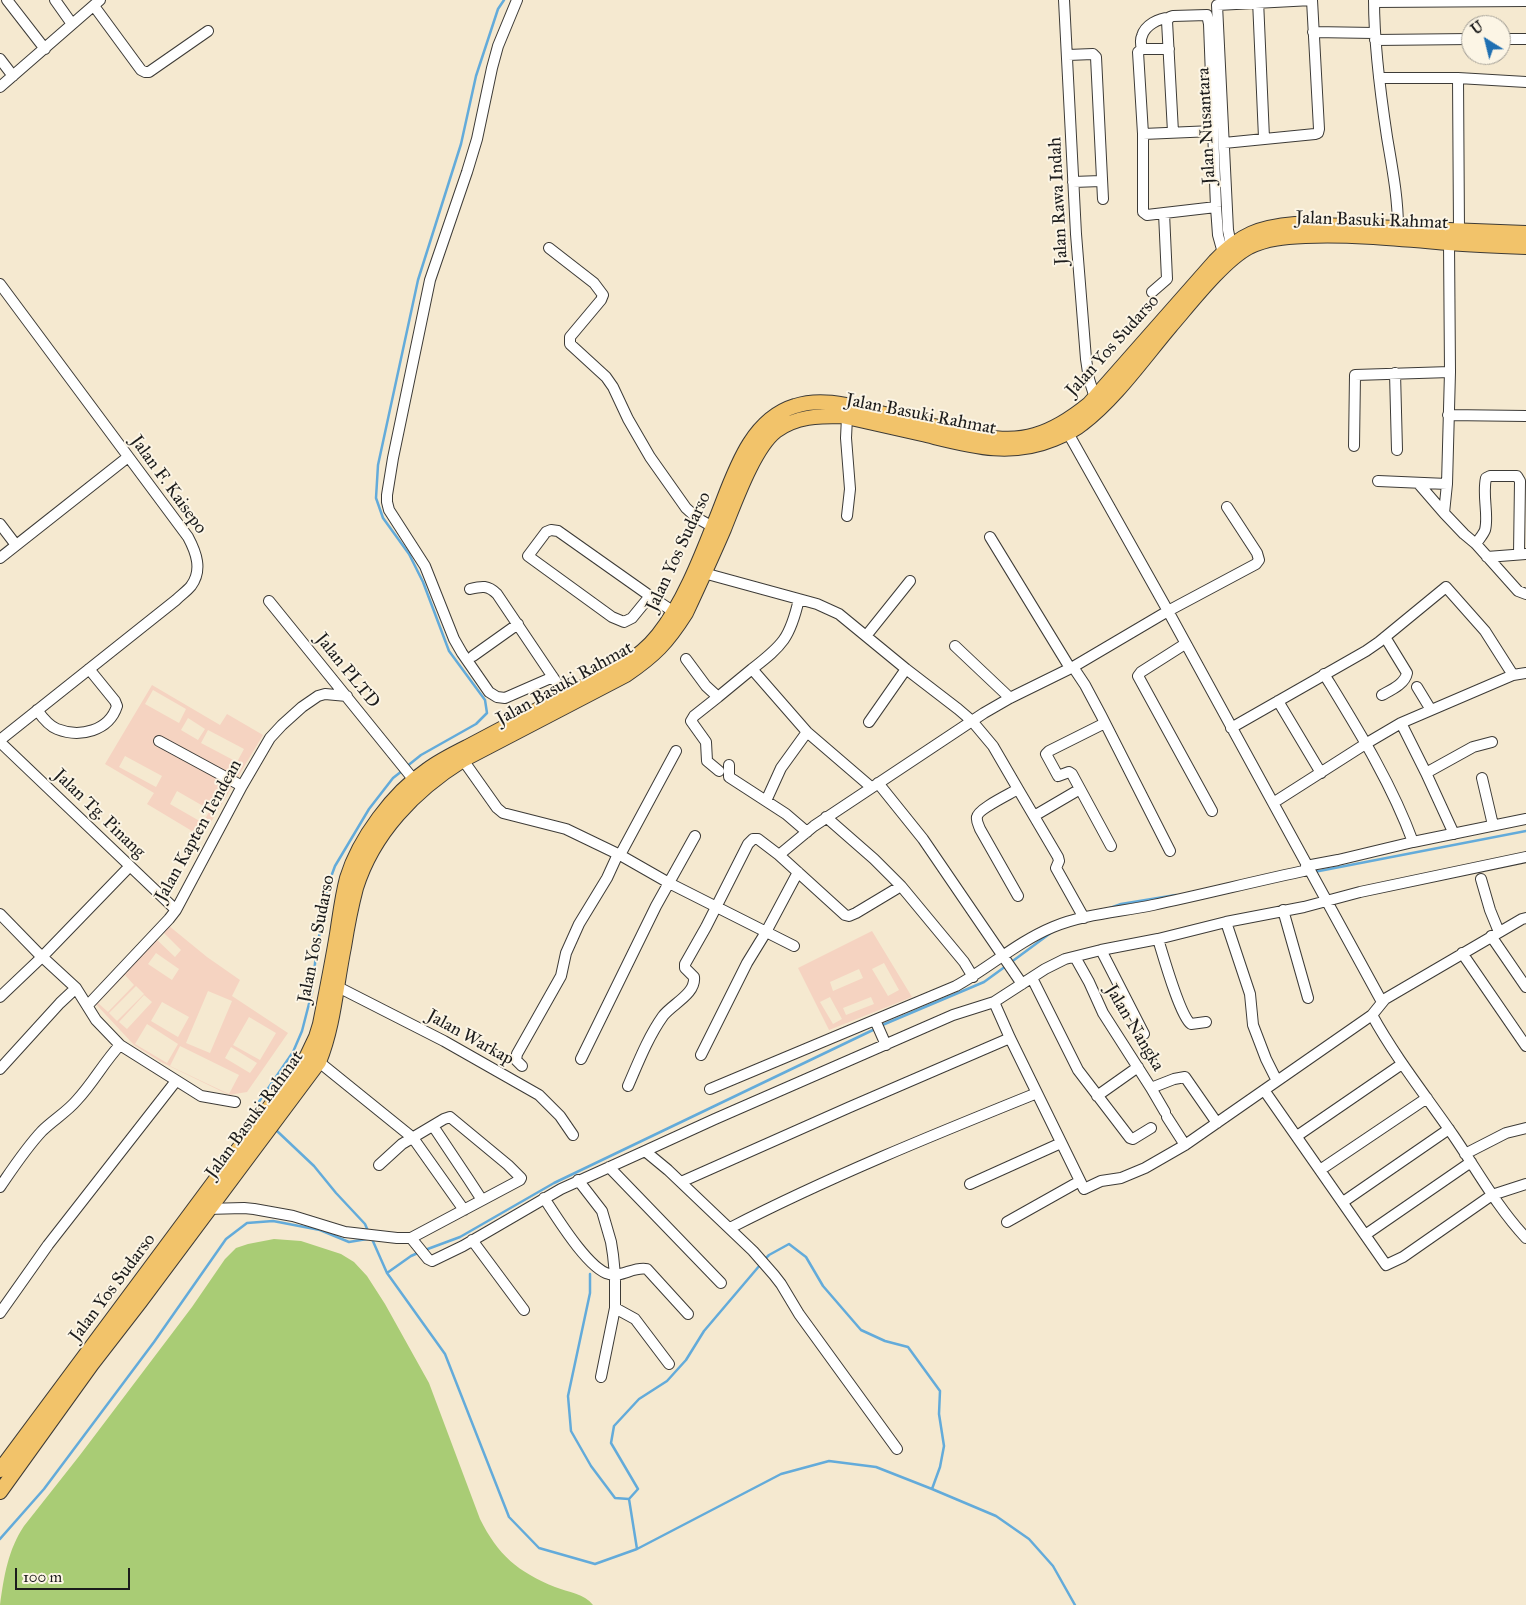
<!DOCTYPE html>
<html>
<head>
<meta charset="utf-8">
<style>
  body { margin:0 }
  #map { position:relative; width:1526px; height:1605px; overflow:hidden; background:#f5e9d0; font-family:"IM FELL Great Primer",serif }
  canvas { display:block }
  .north { position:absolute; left:1461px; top:15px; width:50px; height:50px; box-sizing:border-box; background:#fcf5e5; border:1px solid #a29e95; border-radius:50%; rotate:324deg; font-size:14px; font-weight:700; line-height:20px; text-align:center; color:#1c1c1c }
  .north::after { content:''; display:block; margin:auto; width:18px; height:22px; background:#1f6fb2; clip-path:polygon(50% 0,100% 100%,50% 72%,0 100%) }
  .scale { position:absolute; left:15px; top:1568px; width:115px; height:22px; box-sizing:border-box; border:2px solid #1c1c1c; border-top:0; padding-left:6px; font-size:15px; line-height:18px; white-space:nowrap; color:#1c1c1c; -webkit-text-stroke:4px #fcf5e5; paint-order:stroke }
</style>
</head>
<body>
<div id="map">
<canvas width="1526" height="1605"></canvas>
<div class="north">U</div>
<div class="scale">100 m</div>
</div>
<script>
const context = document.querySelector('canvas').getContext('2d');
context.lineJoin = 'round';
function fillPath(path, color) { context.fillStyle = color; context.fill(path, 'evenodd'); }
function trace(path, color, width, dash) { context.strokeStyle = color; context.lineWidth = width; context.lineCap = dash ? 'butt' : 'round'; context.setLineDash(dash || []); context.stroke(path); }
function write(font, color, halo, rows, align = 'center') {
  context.font = font + ' "IM FELL Great Primer",serif'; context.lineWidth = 4; context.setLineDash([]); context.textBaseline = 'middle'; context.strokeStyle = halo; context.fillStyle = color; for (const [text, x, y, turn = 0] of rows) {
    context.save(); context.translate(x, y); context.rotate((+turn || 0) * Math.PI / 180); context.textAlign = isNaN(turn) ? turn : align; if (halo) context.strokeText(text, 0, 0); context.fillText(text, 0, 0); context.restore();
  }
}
fillPath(new Path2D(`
  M152,685L220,725L227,714L263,735L202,837L147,804L154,793L105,764ZM153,690L186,709L179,723L145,704ZM188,718L205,729L198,740L181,730ZM208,730L244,749L237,762L201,743ZM125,756L162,776L156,787L119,767ZM177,791L210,810L203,823L170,804Z
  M163,921L207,957L240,980L232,996L288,1033L247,1092L229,1095L161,1062L134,1045L92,1000ZM162,931L181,950L175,957L155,938ZM156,953L179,969L172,980L148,964ZM125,975L134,985L108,1012L98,1003ZM136,986L144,994L117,1021L109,1013ZM208,991L232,1001L210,1053L186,1043ZM144,995L152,1002L127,1029L119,1022ZM162,1002L189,1017L178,1037L151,1021ZM249,1017L276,1033L260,1060L233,1045ZM147,1024L178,1044L167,1063L135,1044ZM180,1046L239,1075L229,1094L170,1066ZM231,1047L257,1063L250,1073L225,1058Z
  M872,931L912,997L829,1030L798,968ZM884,963L899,990L888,996L872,969ZM859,969L863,978L833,991L830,982ZM830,997L842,1019L833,1024L820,1002ZM871,997L874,1004L846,1015L843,1008Z`), '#f5d3c1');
fillPath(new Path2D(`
  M274,1239L301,1241L341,1254L354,1262L367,1276L385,1304L429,1383L480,1519C498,1555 518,1572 555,1587C568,1592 585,1594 593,1605H0C4,1576 8,1550 24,1526L80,1455L192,1307L225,1259L236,1248L248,1244Z`), '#a9cc75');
trace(new Path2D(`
  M406,767L421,755L476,724L487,713L485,700L449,651L423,582L409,554L383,518L376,498L378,465L418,280L461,144L476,76L498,9L504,0
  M1314,872L1526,831
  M1110,908L1121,904L1176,895
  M1010,963L1052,932
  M880,1026L984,982L1006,966
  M256,1112V1106L293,1052L302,1031L312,992L316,954L328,885L335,866L369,809L393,778L402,771
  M277,1131L314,1166L336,1193L365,1224L368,1231
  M372,1239L387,1273L411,1256L420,1252
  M425,1250L460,1237L554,1183L875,1029
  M765,1259L769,1255L789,1244L806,1257L823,1286L861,1330L885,1341L908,1347L940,1391L939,1414L944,1446L940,1467L932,1489L996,1516L1029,1539L1053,1566L1075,1605
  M387,1273L445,1354L509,1517L539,1548L595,1564L637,1549L781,1474L829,1461L876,1467L932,1489
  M590,1274V1293L568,1396L571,1431L591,1466L615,1498L629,1499
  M629,1499L638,1489L611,1443L614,1426L639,1399L667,1381L686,1360L704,1331L760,1265
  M629,1499L637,1549
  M0,1539L44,1489L154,1342L226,1239L247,1223L273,1221L320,1230L349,1242L367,1239`), '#63abda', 2.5);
const minor = new Path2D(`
  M7,0L45,49
  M55,0L72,24
  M517,0L498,46L492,68L477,139L467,172L430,280L393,458L387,495V502L389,510L425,566L454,639L462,653L489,692L497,697L505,698L553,677
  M1064,0L1076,234L1086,359L1089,379L1095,398
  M1258,0L1264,138
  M1374,0C1374,46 1380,91 1387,137C1392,167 1398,197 1398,228
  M1374,2L1526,1
  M94,6L141,70L145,72H149L208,31
  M1313,32L1374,33
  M1501,39H1526
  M1375,40L1471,39
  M1142,49C1141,45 1140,40 1142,36C1145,25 1159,18 1169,18
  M1169,49H1142L1138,52L1143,134V212L1147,215L1216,207
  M1068,55L1093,54L1096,57L1103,199
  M0,59L13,76
  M1379,78H1458L1459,230
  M1458,78L1526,82
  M0,87L100,0
  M1173,132L1167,21L1170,17L1173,16L1207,15L1209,24L1216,207L1218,235L1223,253
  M1143,134L1213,131
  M1224,143L1315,134L1318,133L1319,129L1312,0
  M1073,182L1101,181
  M1449,243L1450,372L1447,484L1444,513L1464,534L1476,544L1518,591L1526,594
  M1231,245L1228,230L1217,5L1312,0
  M549,248L594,283L603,295L601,300L570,337V344L606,377L613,387L628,419L650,457L686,508L697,518L713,527
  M0,284L188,537C196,552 203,570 191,586C187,591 181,595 176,600L0,740
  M1152,292L1167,279L1164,213
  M1395,373L1397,450
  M1448,415L1526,416
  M1068,433L1168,611L1382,1002
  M1354,446L1355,375L1450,372
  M1378,481L1447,484
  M1418,483L1444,513
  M847,516L850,489L846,438L847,417
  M0,524L16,545
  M990,537L1070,668
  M1476,544C1479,539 1483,535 1485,530C1489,516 1482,495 1486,478L1490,476H1517L1520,481L1519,554
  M1487,557L1526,554
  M0,558L128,457
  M700,572L817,604L839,614L906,669L958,709L972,721L993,746L1018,789C1010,794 978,809 977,817C976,821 979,826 980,829L1018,896
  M470,589C482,586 488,585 497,594L565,695
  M650,596L632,618L624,622L612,617L528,556L546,532L551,530L558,531L650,596L674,612
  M269,601L418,785
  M866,636L910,581
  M1185,644L1141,672L1138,676L1212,811
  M955,646L1010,698
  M473,656L518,624
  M686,659L706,686L718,697L752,669L807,732L871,787
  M1073,667L1085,685L1101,715L1170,851
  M752,669C783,645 790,638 799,599
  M1324,674C1357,728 1391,782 1413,842
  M1417,687L1431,710
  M1382,695C1391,690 1405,684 1407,673L1385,637
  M718,697L694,716L691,721L706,742L707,761L719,771
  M1278,701L1321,773
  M37,710C42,717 49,726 57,729C80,738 109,731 117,706L115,701L89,669
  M869,722L906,669
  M1105,723L1049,751L1046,754L1058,776L1069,772L1072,774L1111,846
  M1401,723L1426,773L1473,747L1492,742
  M1231,728L1366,651L1379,642L1446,587L1485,631L1513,675
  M159,741L242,786
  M0,742L176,910
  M463,760L497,808L503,813L566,829L620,855L669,883L794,946
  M729,765V777L786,814L807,832
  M1426,773L1454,834
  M1482,778L1493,825
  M878,783L923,839L1022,984
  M1018,789L1058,857L1059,861L1056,868L1084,918
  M766,801L781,768L807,732
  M1273,803L1367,743L1401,723L1513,675L1526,673
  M1034,816L1075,792
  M826,817L874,859L901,886L964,962L973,977
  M620,855L676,751
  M779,855L814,826L984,713L1010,698L1073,667L1168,611L1256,564L1259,560L1257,553L1227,507
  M1526,857L1360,892L1304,907L1226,922L1158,939L1101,950L1065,959L1045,969L994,1002L1010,1038L1084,1189L1101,1181L1121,1178L1145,1168L1185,1145L1372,1015L1385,999L1522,919L1526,918
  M1306,866L1338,860L1413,842L1526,819
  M1481,879L1490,910L1499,932
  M1283,910L1308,998
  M0,914L38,953L76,988L96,1020L120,1045L201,1096L235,1102
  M1226,922L1250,994L1253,1025L1266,1059L1277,1081
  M1491,936L1526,987
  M1158,939C1163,955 1180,1016 1191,1024L1206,1022
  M1101,950L1144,1034
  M1462,953L1526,1046
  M1075,957L1089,982L1103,1013L1151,1088L1174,1079L1185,1077L1217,1123
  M1032,978L1078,1070L1130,1138L1133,1139L1151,1128
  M338,987L444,1041L539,1095L560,1116L573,1135
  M0,997L42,957L130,866
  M88,1005L169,919L176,910L242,786L270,738L282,725L302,707L318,696L325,694L347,696
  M1372,1015C1395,1057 1426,1096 1453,1135C1477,1170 1497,1207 1526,1238
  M875,1020L886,1045
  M701,1055L747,963L766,932L798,872
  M581,1059L656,906L695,836
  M319,1062L413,1138L464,1210
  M522,1066L516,1060L517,1054L561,976L566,953L579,924L607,878L618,854
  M0,1069L60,1003L76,988
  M628,1086C638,1063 648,1037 663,1016C672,1004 696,994 694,977L685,968V964L706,927L748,844L753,839H758L779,855L845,915L849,916L856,913L901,886
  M1151,1088L1165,1112
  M710,1089L956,986C989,968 1017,942 1053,927C1084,914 1120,912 1153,905C1205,894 1256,881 1308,870
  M1264,1090L1386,1265L1403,1257L1492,1195L1526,1184
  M1097,1096L1138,1067
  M1167,1117L1185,1145
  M433,1126L469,1180L482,1200
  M1297,1136L1402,1064
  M645,1151L715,1119L953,1015L994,1002
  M1465,1154L1506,1133L1526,1128
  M379,1165L402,1144L444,1119L450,1117L508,1165L521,1178L520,1180L411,1238
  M609,1167L721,1283
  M1320,1170L1427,1098
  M578,1180L602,1211L611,1242L613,1255L615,1275V1308L601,1377
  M681,1182L850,1107L1010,1038
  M970,1184L1061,1143
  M0,1187C13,1168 26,1148 42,1131C53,1120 67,1112 77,1100C93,1083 104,1062 120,1045
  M544,1198C556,1216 588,1269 609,1274C621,1278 634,1266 647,1269L688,1314
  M1343,1202L1449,1129
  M206,1209L244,1208L254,1209L293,1216L345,1232L397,1238H411L428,1259L432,1261L463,1246L561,1189L645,1151L668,1170L753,1251L774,1275L781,1284L799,1314L897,1449
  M1007,1222L1080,1181
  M730,1228C829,1177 933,1135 1037,1093
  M1365,1235L1471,1162
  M472,1240L524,1310
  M615,1308L635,1319L669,1364
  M0,1313L48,1245L176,1081`);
const highway = new Path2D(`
  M0,1470L306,1058L316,1037L320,1024C326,994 332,964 337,934C340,915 342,897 347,878C359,839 393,793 427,770C439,761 453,754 467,747C495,732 524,717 552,702C588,683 632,668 658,635C682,605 700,560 714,524C732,482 746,421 795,406C819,398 844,404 868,410C898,417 927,425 957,431C983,437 1009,443 1035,435C1056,429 1073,417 1089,404L1215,261C1240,234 1260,227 1295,224L1526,233
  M0,1492L92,1364L140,1302L319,1062C334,1025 336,986 344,947C347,928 351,907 356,888C373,833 415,790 463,760L626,675C655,655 667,643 686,613C699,585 712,557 724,529C735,502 754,448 776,431C796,416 819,416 842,416C869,422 896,428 922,434C968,445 1008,458 1054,439C1064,435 1074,431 1082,424C1115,399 1143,359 1170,327C1190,304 1223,261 1249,247C1267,238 1286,237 1305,236C1353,234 1401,239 1449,243C1474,245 1500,246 1526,247`);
trace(minor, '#3d3b37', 12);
trace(highway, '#3d3b37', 16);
trace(minor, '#fff', 10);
trace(highway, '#f2c36a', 14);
write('18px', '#1c1c1c', '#fcf5e5', [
  ["Jalan Nusantara",1207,126,-93],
  ["Jalan Rawa Indah",1059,201,-93],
  ["Jalan Basuki Rahmat",1372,221,2],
  ["Jalan Yos Sudarso",1113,346,-48],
  ["Jalan Basuki Rahmat",921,415,11],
  ["Jalan F. Kaisepo",168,485,54],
  ["Jalan Yos Sudarso",679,552,-65],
  ["Jalan PLTD",347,671,51],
  ["Jalan Basuki Rahmat",565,684,-29],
  ["Jalan Tg. Pinang",99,814,44],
  ["Jalan Kapten Tendean",199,831,-61],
  ["Jalan Yos Sudarso",317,939,-79],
  ["Jalan Nangka",1134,1028,59],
  ["Jalan Warkap",470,1038,29],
  ["Jalan Basuki Rahmat",255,1115,-54],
  ["Jalan Yos Sudarso",113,1288,-53]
]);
</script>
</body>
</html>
